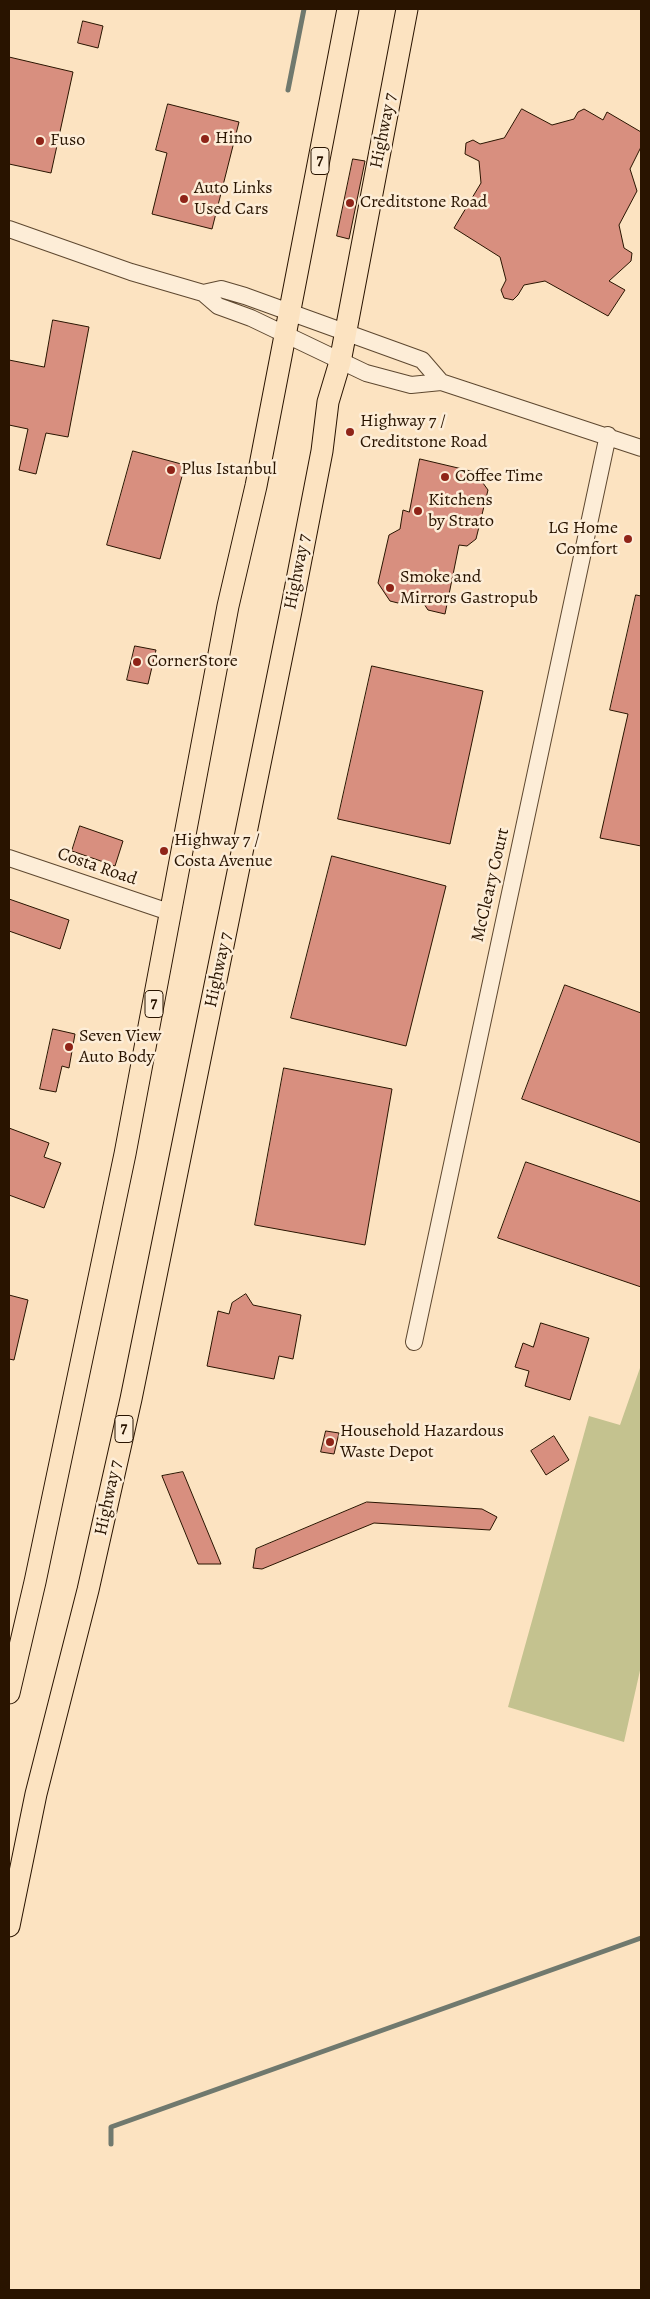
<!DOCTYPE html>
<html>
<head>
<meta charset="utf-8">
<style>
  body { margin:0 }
  #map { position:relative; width:650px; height:2299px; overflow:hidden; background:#fce3c1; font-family:Alegreya,serif }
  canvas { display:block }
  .frame { position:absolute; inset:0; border:10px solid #291400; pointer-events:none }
</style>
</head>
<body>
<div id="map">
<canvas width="650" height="2299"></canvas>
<div class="frame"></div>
</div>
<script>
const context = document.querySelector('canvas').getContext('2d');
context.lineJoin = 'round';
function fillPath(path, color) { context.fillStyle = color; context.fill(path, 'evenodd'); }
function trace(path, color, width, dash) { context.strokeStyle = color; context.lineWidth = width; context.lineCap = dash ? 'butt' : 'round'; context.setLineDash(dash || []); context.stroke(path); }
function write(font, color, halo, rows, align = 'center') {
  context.font = font + ' Alegreya,serif'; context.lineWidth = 5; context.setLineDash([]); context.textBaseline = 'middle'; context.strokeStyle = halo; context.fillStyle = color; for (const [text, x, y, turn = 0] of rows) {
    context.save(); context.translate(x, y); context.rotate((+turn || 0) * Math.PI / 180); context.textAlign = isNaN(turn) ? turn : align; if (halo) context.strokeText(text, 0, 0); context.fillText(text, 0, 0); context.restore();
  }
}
fillPath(new Path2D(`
  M640,1368L641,1666L624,1742L508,1707L589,1416L620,1425Z`), '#c4c28f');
trace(new Path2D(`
  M288,90L304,9
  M111,2144V2127L641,1938`), '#70796e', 5);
const building = new Path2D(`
  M83,21L103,26L98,48L78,43Z
  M9,57L73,72L51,173L9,164Z
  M168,104L239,122L212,229L152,214L167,153L156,150Z
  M522,109L552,125L574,119L578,112L584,109L603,120L607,112L641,132V147L630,169L637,191L619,225L624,248L632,253L631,261L609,281L625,290L608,316L545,281L524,285L518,295L513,300L504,298L501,290L506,280L500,257L454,228L481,183L479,161L465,154L466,143L473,140L480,144L504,138Z
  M353,159L365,161L349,239L337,236Z
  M53,320L89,327L68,437L46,433L36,474L19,470L28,429L9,425V360L44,367Z
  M133,451L185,465L160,559L107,545Z
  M420,459L475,472L488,490L476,539L467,546L459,545L445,614L428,610L424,604L404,599L398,603L390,601L378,583L389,535L400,529L403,510L409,512Z
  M636,595L641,596V846L600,838L628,714L610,710Z
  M135,646L156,650L148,684L127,680Z
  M372,666L483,691L450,844L338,819Z
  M80,826L123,841L115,866L72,851Z
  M332,856L446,886L406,1046L291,1018Z
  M9,899L69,920L60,949L9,931Z
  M565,985L641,1013V1143L522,1099Z
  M53,1029L75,1034L69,1068L62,1066L56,1092L40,1089Z
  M284,1068L392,1089L365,1245L255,1225Z
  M9,1128L49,1143L44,1157L61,1163L44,1208L9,1195Z
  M526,1162L641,1202V1287L498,1238Z
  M246,1294L253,1305L301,1315L293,1359L279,1356L274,1379L207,1366L218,1311L229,1314L232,1303Z
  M9,1295L28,1300L14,1360L9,1359Z
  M541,1323L589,1338L570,1400L525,1386L529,1371L515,1367L523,1343L533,1347Z
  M326,1431L339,1433L334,1454L321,1452Z
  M554,1436L569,1460L546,1475L531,1451Z
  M183,1472L221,1564H198L162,1476Z
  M367,1502L482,1509L497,1517L490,1530L374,1523L262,1569L253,1568L256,1549Z`);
fillPath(building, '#d88f7f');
trace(building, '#291400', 1);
const minor = new Path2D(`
  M9,229L131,272L203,293L218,306L251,318L366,373L411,385L441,382L641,448
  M203,293L221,289L245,296L422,360L441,382
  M9,858L172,913
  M414,1342L608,435`);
const major = new Path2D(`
  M9,1693L35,1582L125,1154L228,606L256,486L348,9
  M9,1926L36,1794L88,1590L131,1399L291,611L322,451L328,402L340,362L407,9`);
trace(minor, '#5e4830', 18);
trace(major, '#291400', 23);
trace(minor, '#fdedd7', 16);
trace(major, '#fce3c1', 21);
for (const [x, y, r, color] of [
  [205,139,5,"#8f2418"],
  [40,141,5,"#8f2418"],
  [184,199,5,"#8f2418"],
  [350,203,5,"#8f2418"],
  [350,432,5,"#8f2418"],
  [171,470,5,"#8f2418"],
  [445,477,5,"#8f2418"],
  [418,511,5,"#8f2418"],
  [628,539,5,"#8f2418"],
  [390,588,5,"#8f2418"],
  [137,662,5,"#8f2418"],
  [164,851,5,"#8f2418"],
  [69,1047,5,"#8f2418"],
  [330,1442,5,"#8f2418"]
]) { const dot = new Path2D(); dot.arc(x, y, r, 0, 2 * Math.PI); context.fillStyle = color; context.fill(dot); trace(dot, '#fdedd7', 2); }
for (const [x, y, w] of [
  [320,161,18],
  [154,1004,18],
  [124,1429,18]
]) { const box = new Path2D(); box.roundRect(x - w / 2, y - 13.5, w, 27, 4); context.fillStyle = '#fdedd7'; context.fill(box); trace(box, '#291400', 1); }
write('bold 16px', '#291400', null, [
  ["7",320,161],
  ["7",154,1004],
  ["7",124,1429]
]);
write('18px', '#291400', '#fdedd7', [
  ["Highway 7",384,131,-79],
  ["Highway 7",298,572,-79],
  ["Costa Road",97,867,19],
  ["McCleary Court",491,885,-77],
  ["Highway 7",219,970,-78],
  ["Highway 7",109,1498,-78]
]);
write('18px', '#291400', '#fdedd7', [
  ["Hino",215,139],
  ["Fuso",50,141],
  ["Auto Links",194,189],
  ["Used Cars",194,210],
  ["Creditstone Road",360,203],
  ["Highway 7 /",360,422],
  ["Creditstone Road",360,443],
  ["Plus Istanbul",181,470],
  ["Coffee Time",455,477],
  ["Kitchens",428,501],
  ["by Strato",428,522],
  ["LG Home",618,529,"right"],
  ["Comfort",618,550,"right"],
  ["Smoke and",400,578],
  ["Mirrors Gastropub",400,599],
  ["CornerStore",147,662],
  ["Highway 7 /",174,841],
  ["Costa Avenue",174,862],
  ["Seven View",79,1037],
  ["Auto Body",79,1058],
  ["Household Hazardous",340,1432],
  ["Waste Depot",340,1453]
], 'left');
</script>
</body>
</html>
